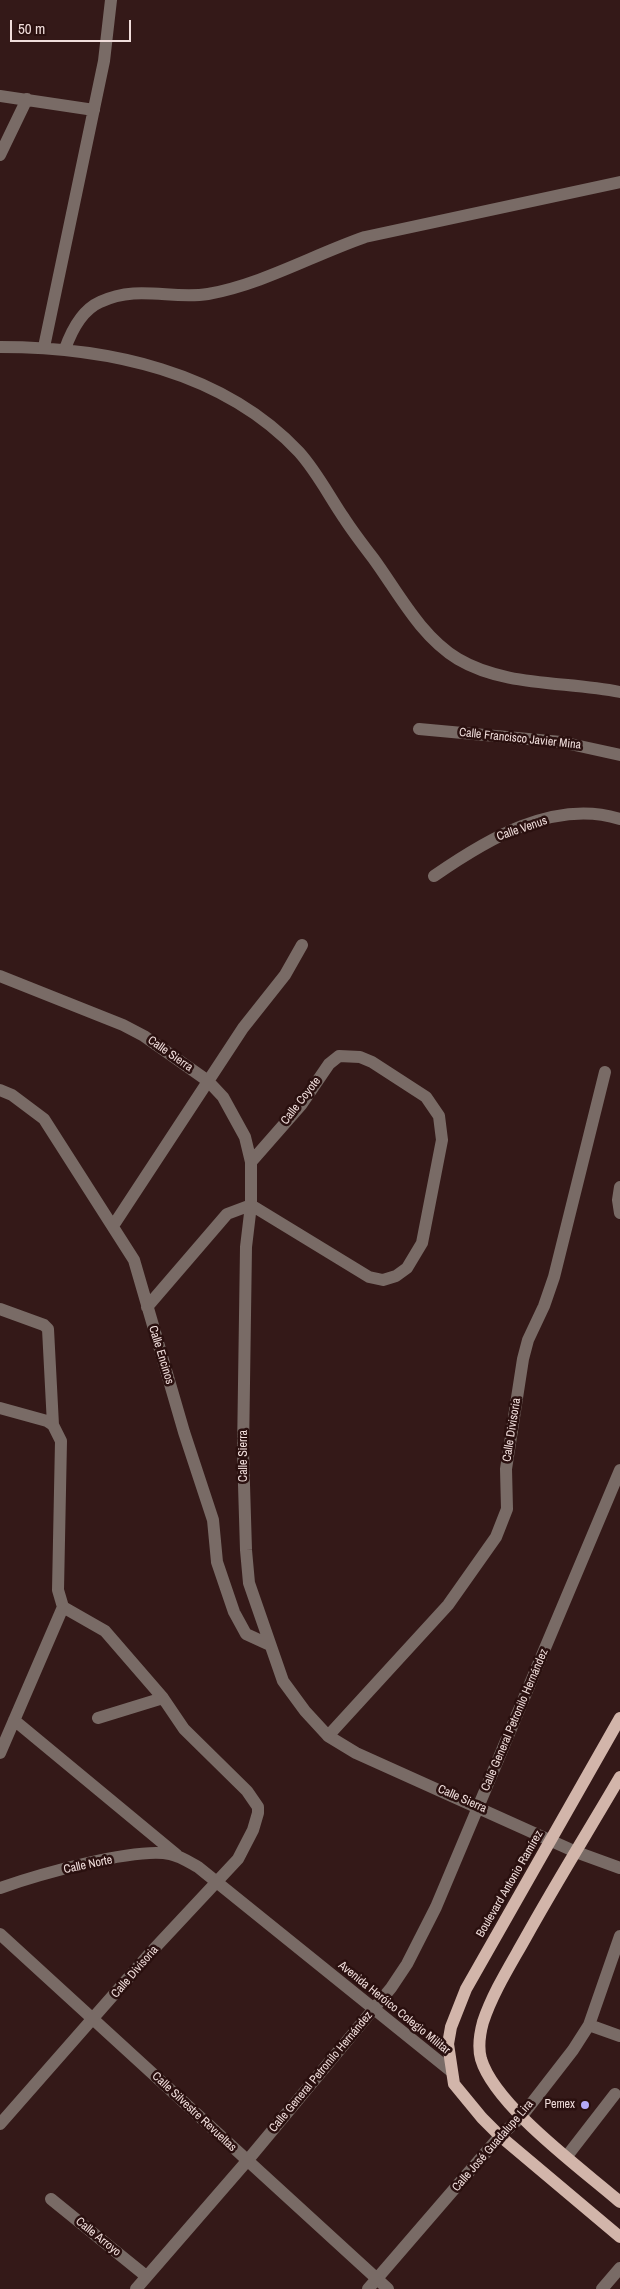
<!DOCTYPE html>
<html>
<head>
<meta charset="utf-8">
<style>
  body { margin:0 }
  #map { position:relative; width:620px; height:2289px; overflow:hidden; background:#341918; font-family:"Archivo Narrow",sans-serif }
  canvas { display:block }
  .scale { position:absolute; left:10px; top:20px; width:121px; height:22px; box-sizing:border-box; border:2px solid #f0dddb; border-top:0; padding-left:6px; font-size:15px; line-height:18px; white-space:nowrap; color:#f0dddb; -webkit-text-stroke:4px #2a100f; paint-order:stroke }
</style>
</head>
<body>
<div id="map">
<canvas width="620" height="2289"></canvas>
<div class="scale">50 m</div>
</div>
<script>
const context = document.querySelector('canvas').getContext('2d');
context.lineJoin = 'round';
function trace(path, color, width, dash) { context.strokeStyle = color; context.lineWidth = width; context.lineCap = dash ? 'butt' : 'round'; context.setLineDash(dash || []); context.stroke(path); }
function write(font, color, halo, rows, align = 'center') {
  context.font = font + ' "Archivo Narrow",sans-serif'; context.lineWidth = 5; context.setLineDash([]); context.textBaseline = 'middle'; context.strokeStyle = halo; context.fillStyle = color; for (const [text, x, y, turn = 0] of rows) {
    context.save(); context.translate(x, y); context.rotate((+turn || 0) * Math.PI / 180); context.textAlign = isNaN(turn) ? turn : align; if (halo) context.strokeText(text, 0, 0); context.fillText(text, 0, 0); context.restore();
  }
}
trace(new Path2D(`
  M0,96L94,110
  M0,155L27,99
  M0,347C107,347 223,371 299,452C317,472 329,496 344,518C353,532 363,545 373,558C398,592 420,636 458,659C505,687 567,681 620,692
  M44,347L104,61L111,0
  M65,349C71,332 82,310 100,302C138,284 171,300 208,294C263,284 313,255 365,237L620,182
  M419,729L561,742L620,755
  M434,876C486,840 554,798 620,819
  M0,976L123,1025L144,1036L208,1081L223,1097L245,1137L251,1162V1205L246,1247L243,1452L246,1550L249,1583L283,1681L305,1711L328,1736L356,1753L576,1852L620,1868
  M0,1090L12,1095L44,1119L134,1260L184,1432L213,1520L217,1562L234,1612L246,1634L270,1645
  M620,1187L618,1200L620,1213
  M113,1226L243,1028L285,975L302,945
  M147,1307L227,1214L251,1205L369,1277L383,1280L396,1276L407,1268L422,1243L442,1140L439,1116L426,1097L372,1062L360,1057L339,1056L329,1064L301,1105L251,1162
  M0,1309L44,1325L48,1329L53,1425
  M0,1408L47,1421L53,1425L61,1441L58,1590L63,1607L105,1631L163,1698L184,1729L247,1791L258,1807V1813L253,1830L238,1859L152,1951L0,2124
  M98,1718L163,1698
  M14,1720L177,1855
  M328,1736L448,1605L496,1537L507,1509L506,1469L523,1359L528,1340L544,1306L554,1277L605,1072
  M0,1753L63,1607
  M0,1888C37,1875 134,1847 170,1854C180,1856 189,1862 198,1867L451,2071
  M0,1934L388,2289
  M589,2025L620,2036
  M567,2156L615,2094
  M51,2199L146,2276
  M136,2289L247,2161L391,1988L407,1964L436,1907L620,1470
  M368,2289L500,2136L521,2117L573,2050L589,2025L620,1936
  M602,2289L620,2268`), '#796b66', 12);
trace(new Path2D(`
  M620,1718L466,1989L451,2027L448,2044L454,2084L482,2118L500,2136L620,2237
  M620,1777C589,1830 556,1883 526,1937C511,1964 493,1992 483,2022C480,2033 478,2048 481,2059C495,2106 582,2169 620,2202`), '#d2b5aa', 12);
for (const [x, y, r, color] of [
  [585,2105,5,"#b6abf8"]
]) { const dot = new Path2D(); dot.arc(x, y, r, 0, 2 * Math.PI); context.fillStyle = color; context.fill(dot); trace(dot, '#2a100f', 2); }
write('12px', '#f0dddb', '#2a100f', [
  ["Calle Francisco Javier Mina",520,739,6],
  ["Calle Venus",522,829,-19],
  ["Calle Sierra",170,1054,35],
  ["Calle Coyote",301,1101,-52],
  ["Calle Encinos",161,1355,73],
  ["Calle Divisoria",512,1430,-81],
  ["Calle Sierra",244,1456,-90],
  ["Calle General Petronilo Hernández",515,1720,-67],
  ["Calle Sierra",462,1799,24],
  ["Calle Norte",88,1865,-12],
  ["Boulevard Antonio Ramírez",510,1884,-60],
  ["Calle Divisoria",135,1972,-49],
  ["Avenida Heróico Colegio Militar",394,2008,39],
  ["Calle General Petronilo Hernández",321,2072,-50],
  ["Calle Silvestre Revueltas",194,2112,43],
  ["Calle José Guadalupe Lira",493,2146,-49],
  ["Calle Arroyo",98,2237,39]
]);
write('12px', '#f0dddb', '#2a100f', [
  ["Pemex",575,2105]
], 'right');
</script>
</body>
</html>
